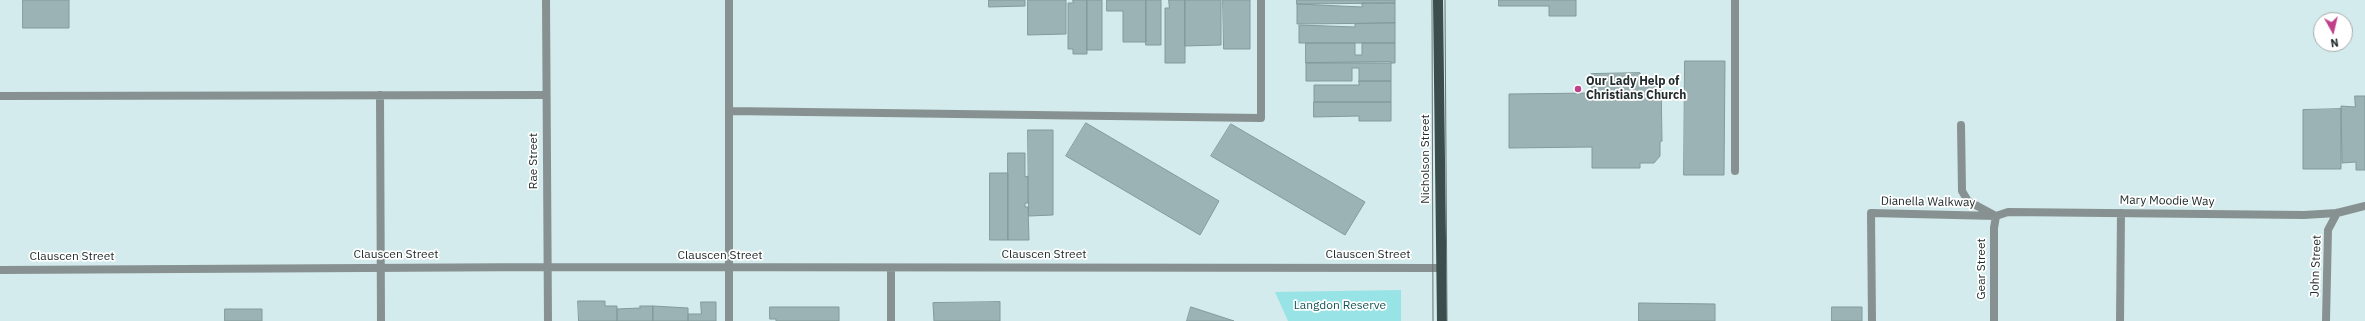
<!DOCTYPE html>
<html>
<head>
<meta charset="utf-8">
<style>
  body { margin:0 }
  #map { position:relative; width:2365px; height:321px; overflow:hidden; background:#d3ebec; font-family:"IBM Plex Sans",sans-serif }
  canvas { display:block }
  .north { position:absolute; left:2313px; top:12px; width:40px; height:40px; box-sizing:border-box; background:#fff; border:1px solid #a7abab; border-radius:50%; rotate:172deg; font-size:11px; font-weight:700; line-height:16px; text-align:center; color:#222c2c }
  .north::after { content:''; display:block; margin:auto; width:14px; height:18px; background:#bf3f89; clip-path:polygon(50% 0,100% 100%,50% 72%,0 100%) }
</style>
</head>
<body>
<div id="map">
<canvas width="2365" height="321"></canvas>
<div class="north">N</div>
</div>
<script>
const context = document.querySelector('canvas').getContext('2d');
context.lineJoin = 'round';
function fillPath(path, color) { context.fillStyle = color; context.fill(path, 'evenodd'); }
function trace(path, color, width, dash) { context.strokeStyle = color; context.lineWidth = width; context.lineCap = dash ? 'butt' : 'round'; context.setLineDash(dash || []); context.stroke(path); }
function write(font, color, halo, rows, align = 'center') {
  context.font = font + ' "IBM Plex Sans",sans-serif'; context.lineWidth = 3.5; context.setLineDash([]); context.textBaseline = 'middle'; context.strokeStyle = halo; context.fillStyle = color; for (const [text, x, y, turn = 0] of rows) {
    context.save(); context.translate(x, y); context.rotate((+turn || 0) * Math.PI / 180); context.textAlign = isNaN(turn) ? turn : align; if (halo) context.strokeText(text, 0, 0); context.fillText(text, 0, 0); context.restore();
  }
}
fillPath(new Path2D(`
  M1401,290V321H1288L1275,292Z`), '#98e3e6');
const building = new Path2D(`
  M23,0H69V28H23Z
  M989,0H1025V6L989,7Z
  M1028,0H1066V34L1028,35Z
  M1073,0H1087V54H1073V49H1068V3H1073Z
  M1087,0H1102V50H1087Z
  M1107,0H1146V42H1123V11H1107Z
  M1146,0H1161V45H1146Z
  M1169,0H1185V63H1165V8H1169Z
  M1185,0H1221V45L1185,46Z
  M1223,0H1250V49H1224Z
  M1297,0H1395V3L1297,4Z
  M1499,0H1576V16H1549V6H1499Z
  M1362,3H1395V23L1297,24V4L1362,7Z
  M1395,23V43H1299V25L1355,27V24Z
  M1306,43H1355V55H1362V43H1395V63H1306Z
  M1685,61H1725L1724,175H1684Z
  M1391,62V81H1359V68H1352V81H1306V63Z
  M1640,73L1641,80H1661L1662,141L1660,142V156L1654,163H1640V168H1592V147L1509,148V94L1592,93L1591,74Z
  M1359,81H1391V102H1314V85H1359Z
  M2355,96H2365V170H2356V162L2342,163L2341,106L2355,107Z
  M1314,102H1391V121H1359V116L1314,117Z
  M2341,109V169H2303V110Z
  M1086,123L1219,201L1200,235L1066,156Z
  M1231,124L1365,202L1345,235L1211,156Z
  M1028,130H1053V215L1029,216Z
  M1008,153H1025V177L1028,176V203H1025V207H1028L1029,240H1008Z
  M990,173H1008V240H990Z
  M578,301H605V306H617V321H579Z
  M701,302H716V321H688V314H701Z
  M1000,302V321H934L933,303Z
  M1639,303L1715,304V321H1639Z
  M640,306H653V321H617V309L640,308Z
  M653,306L688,308V321H653Z
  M770,307H839V321H776V319H770Z
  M1191,307L1234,321H1187Z
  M1832,307H1862V321H1832Z
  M225,309H262V321H225Z`);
fillPath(building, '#9bb3b4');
trace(building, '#839a9b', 1);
trace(new Path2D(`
  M729,0V321
  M1735,0V171
  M380,95L381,321
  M0,96L546,95
  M730,111L1261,118V0`), '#879191', 8);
trace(new Path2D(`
  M546,0L548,321
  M1961,125L1962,191L1968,201L1994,215
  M891,268V321
  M0,270L547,267L1440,268
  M1872,321L1871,213L1996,216L2008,212L2304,215L2337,213L2365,206
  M1994,321V228L1996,216
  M2120,321L2121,213
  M2326,321L2328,230L2337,213`), '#879191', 8);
trace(new Path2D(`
  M1438,0L1442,321`), '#3b4d4d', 10);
trace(new Path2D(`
  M1432,0L1433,321
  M1445,0L1447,321`), '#647373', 1);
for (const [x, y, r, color] of [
  [1578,89,4,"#bf3f89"]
]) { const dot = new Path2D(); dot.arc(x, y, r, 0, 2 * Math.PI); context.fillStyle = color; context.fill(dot); trace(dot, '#fff', 1.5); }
write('bold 12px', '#222c2c', '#fff', [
  ["Our Lady Help of",1586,82],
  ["Christians Church",1586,96]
], 'left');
write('12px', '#222c2c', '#fff', [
  ["Nicholson Street",1426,159,-90],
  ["Rae Street",534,161,-90],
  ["Mary Moodie Way",2167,201,1],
  ["Dianella Walkway",1928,202,1],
  ["Clauscen Street",396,255],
  ["Clauscen Street",1044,255],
  ["Clauscen Street",1368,255],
  ["Clauscen Street",720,256],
  ["Clauscen Street",72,257],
  ["John Street",2316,266,-88],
  ["Gear Street",1982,269,-90]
]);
write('12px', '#115557', '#fff', [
  ["Langdon Reserve",1340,306]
]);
</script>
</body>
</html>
